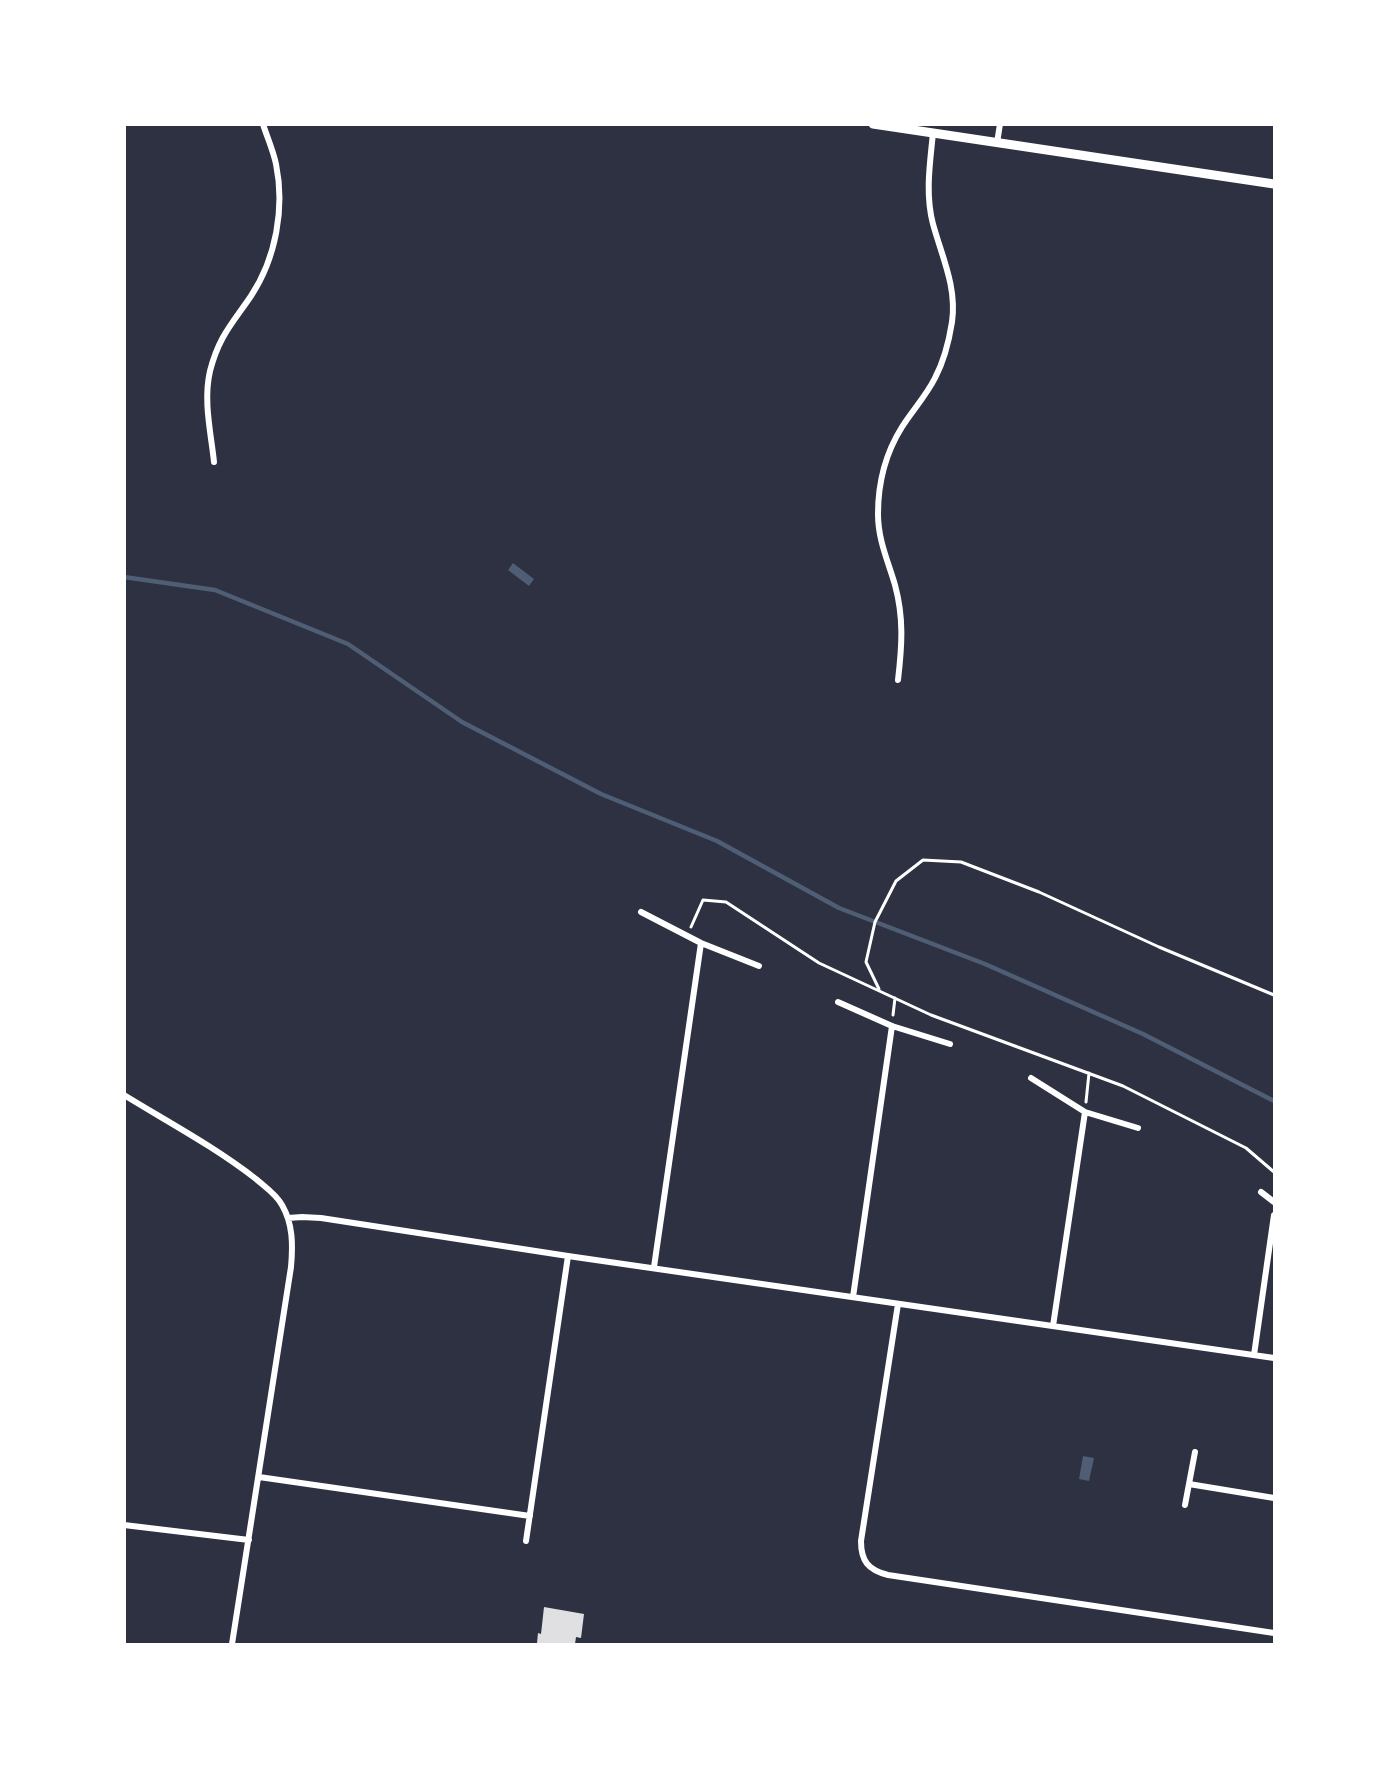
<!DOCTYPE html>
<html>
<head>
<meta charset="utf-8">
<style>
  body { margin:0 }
  #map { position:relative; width:1399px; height:1769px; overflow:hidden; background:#2d3142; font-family:"Playfair Display",serif }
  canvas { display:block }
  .frame { position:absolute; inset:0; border:126px solid #fff; pointer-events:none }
</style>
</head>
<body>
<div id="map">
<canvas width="1399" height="1769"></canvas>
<div class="frame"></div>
</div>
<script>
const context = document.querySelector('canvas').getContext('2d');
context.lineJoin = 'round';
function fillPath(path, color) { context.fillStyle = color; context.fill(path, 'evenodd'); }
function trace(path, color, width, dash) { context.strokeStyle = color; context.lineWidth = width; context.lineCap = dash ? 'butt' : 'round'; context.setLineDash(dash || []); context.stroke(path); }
fillPath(new Path2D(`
  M513,563L534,579L529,586L508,570Z
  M1083,1456L1094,1458L1089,1481L1079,1479Z`), '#4f5d75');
trace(new Path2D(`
  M124,577L215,590L348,644L462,722L601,794L717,841L839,908L985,964L1143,1034L1274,1101`), '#4f5d75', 4.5);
fillPath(new Path2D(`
  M544,1607L584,1614L581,1638L576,1637L575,1644H539L537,1643L538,1633L541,1634Z`), '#e0e0e3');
trace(new Path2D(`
  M691,927L703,900L726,902L819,963L931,1015L1123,1086L1246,1148L1274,1172
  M879,989L866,962L875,922L896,881L923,860L961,862L1039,892L1159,947L1274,995
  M893,1015L895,998
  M1086,1102L1089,1073`), '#fff', 3);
trace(new Path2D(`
  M997,143L1000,124
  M214,462C211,433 203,401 210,371C219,336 232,324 251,296C276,258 285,208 276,164C273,150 267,137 263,124
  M898,680C902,646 904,618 895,585C888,561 878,540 878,514C878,483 885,454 902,427C912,411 926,396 935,378C944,361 949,341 952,322C957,287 942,257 933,224C925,194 930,163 933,133
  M641,912L701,943L759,966
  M838,1002L892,1026L950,1044
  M1031,1078L1085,1112L1138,1128
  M124,1095C168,1122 215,1147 256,1179C265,1187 276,1194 282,1205C293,1224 293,1245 291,1267L232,1644
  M1261,1192L1274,1202
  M288,1218L302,1217L321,1218L568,1256L1274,1358
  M654,1267L701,943
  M853,1297L892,1026
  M898,1304L861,1541C861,1561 868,1570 888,1575L1274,1633
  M1053,1326L1085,1112
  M1254,1355L1274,1215
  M259,1477L530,1516
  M1189,1484L1274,1498
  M1185,1505L1195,1452
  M124,1525L249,1540
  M526,1541L568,1256`), '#fff', 6);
trace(new Path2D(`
  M873,124L1274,184`), '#fff', 9);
</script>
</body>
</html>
